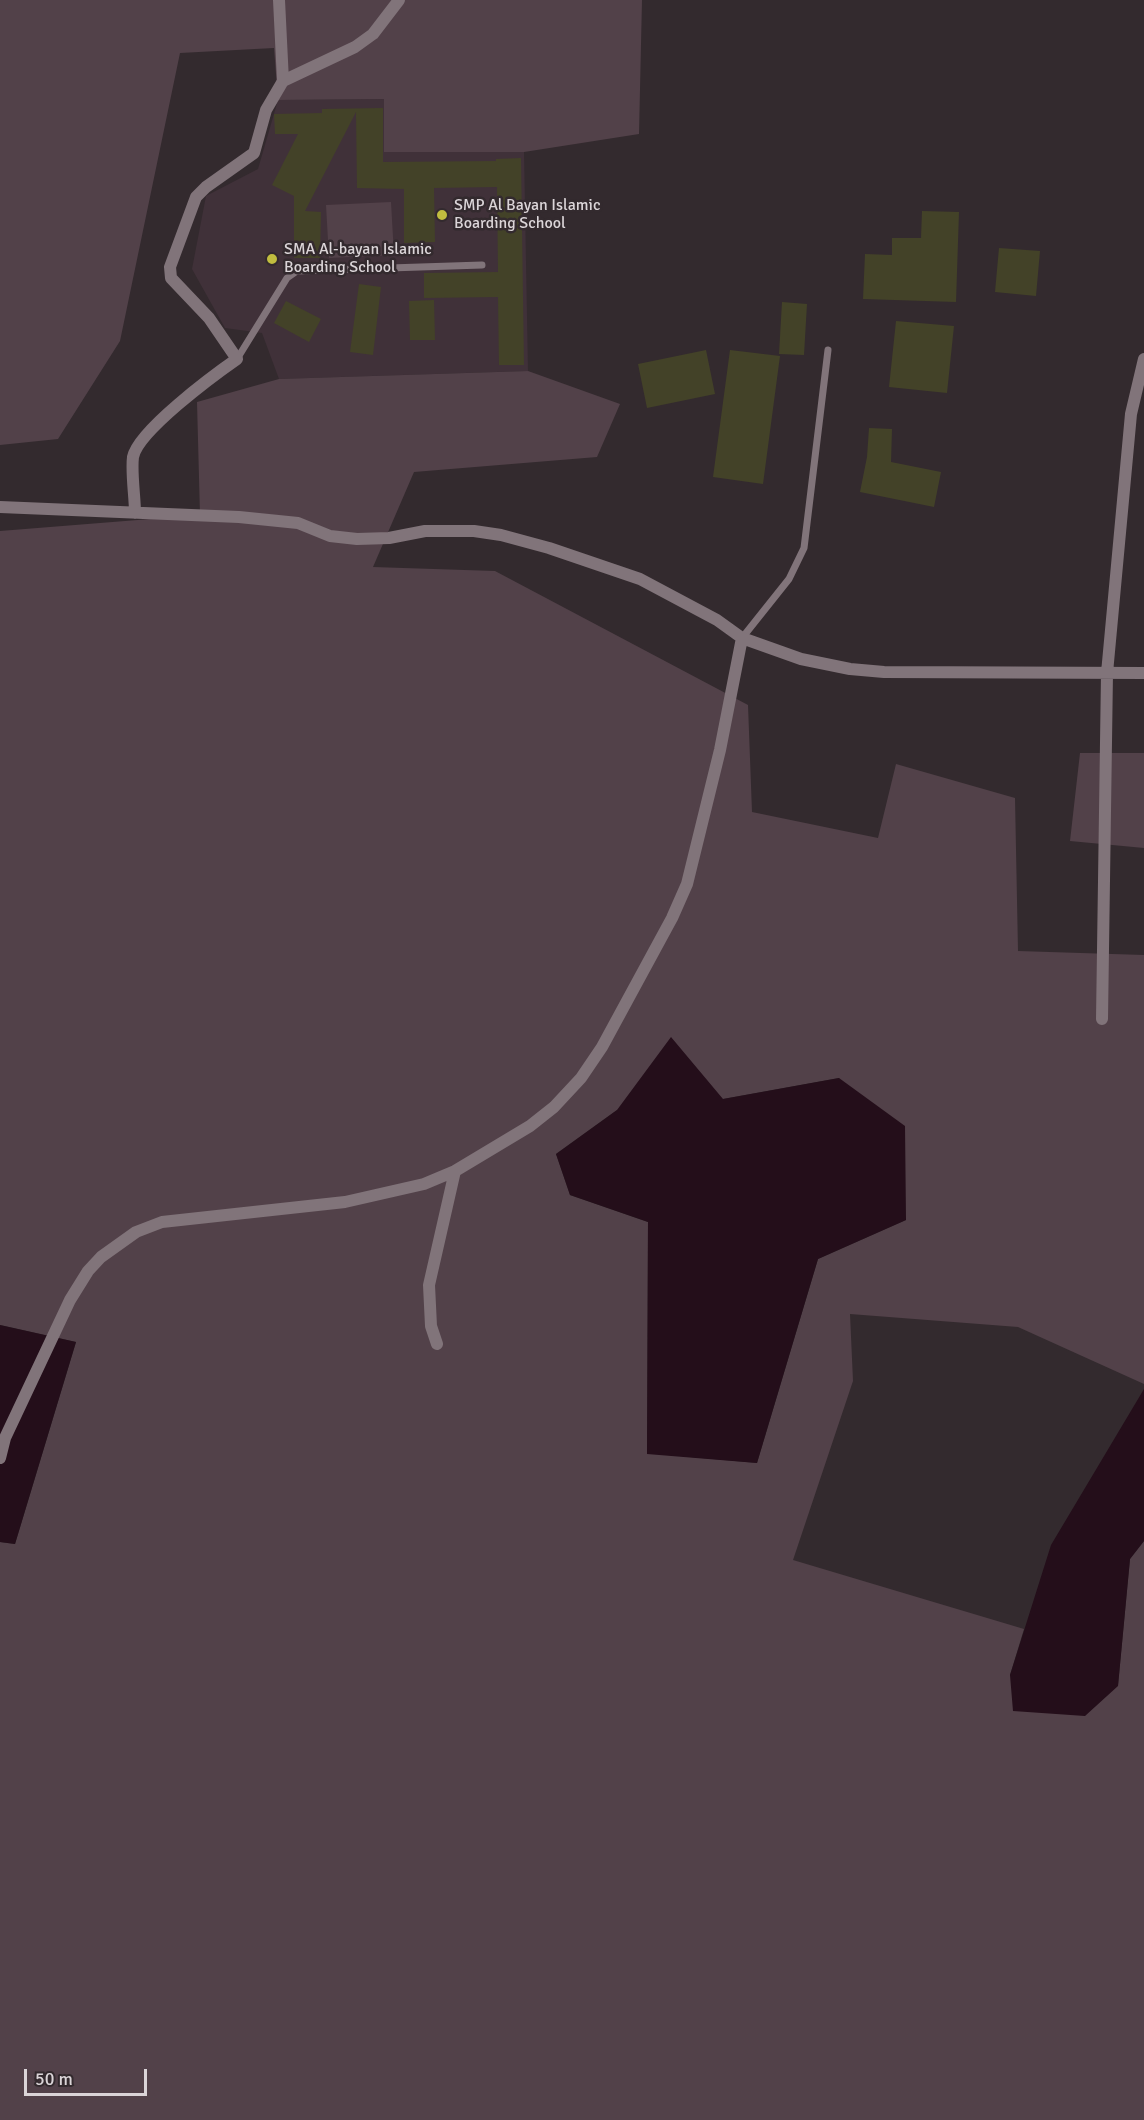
<!DOCTYPE html>
<html>
<head>
<meta charset="utf-8">
<style>
  body { margin:0 }
  #map { position:relative; width:1144px; height:2120px; overflow:hidden; background:#332a2e; font-family:Signika,sans-serif }
  canvas { display:block }
  .scale { position:absolute; left:24px; top:2069px; width:123px; height:27px; box-sizing:border-box; border:3px solid #dbd5d8; border-top:0; padding-left:8px; font-size:18px; line-height:21px; white-space:nowrap; color:#dbd5d8; -webkit-text-stroke:4px #332a2e; paint-order:stroke }
</style>
</head>
<body>
<div id="map">
<canvas width="1144" height="2120"></canvas>
<div class="scale">50 m</div>
</div>
<script>
const context = document.querySelector('canvas').getContext('2d');
context.lineJoin = 'round';
function fillPath(path, color) { context.fillStyle = color; context.fill(path, 'evenodd'); }
function trace(path, color, width, dash) { context.strokeStyle = color; context.lineWidth = width; context.lineCap = dash ? 'butt' : 'round'; context.setLineDash(dash || []); context.stroke(path); }
function write(font, color, halo, rows, align = 'center') {
  context.font = font + ' Signika,sans-serif'; context.lineWidth = 5; context.setLineDash([]); context.textBaseline = 'middle'; context.strokeStyle = halo; context.fillStyle = color; for (const [text, x, y, turn = 0] of rows) {
    context.save(); context.translate(x, y); context.rotate((+turn || 0) * Math.PI / 180); context.textAlign = isNaN(turn) ? turn : align; if (halo) context.strokeText(text, 0, 0); context.fillText(text, 0, 0); context.restore();
  }
}
fillPath(new Path2D(`
  M384,99L385,152H524L528,371L279,379L262,333L225,328L192,269L206,196L258,169L278,100Z`), '#403139');
fillPath(new Path2D(`
  M0,0H642L639,134L524,152H384V99L278,100L274,48L180,53L120,341L58,439L0,445Z
  M391,202L394,255L329,258L326,205Z
  M528,371L620,404L597,457L414,472L373,567L495,571L748,705L752,812L878,838L896,764L1015,798L1018,951L1144,955V1384L1018,1327L850,1314L853,1381L793,1560L1024,1629L1010,1675L1118,1685L1130,1559L1144,1541V2120H0V1542L15,1544L76,1342L0,1325V531L200,515L197,402L279,379ZM839,1078L906,1220L818,1259L757,1463L647,1453L648,1222L570,1195L556,1154L617,1110L723,1099Z
  M1080,753H1144V848L1070,841Z`), '#524149');
fillPath(new Path2D(`
  M671,1037L723,1099L839,1078L905,1126L906,1220L818,1259L757,1463L647,1454L648,1222L570,1195L556,1154L617,1110Z
  M0,1325L76,1342L15,1544L0,1542Z
  M1144,1389V1541L1130,1559L1118,1686L1085,1716L1013,1711L1010,1675L1051,1545Z`), '#240e1a');
fillPath(new Path2D(`
  M383,108V162L496,161V159L521,158L524,365H499L498,297L424,298V273L498,272L497,187L434,188L435,242L404,243V189L357,188L356,112L305,211L321,212L320,258H294V196L272,185L298,134H275L274,114L322,113V109Z
  M922,211L959,212L956,302L863,299L865,254L892,255V238H921Z
  M999,248L1040,251L1036,296L995,292Z
  M359,284L381,287L373,355L350,352Z
  M434,300L435,340H410L409,301Z
  M286,301L321,319L309,342L274,323Z
  M782,302L807,304L804,355L779,354Z
  M896,321L954,326L947,393L889,387Z
  M706,350L715,394L647,408L638,364Z
  M730,350L780,356L763,484L713,477Z
  M869,428L892,429L891,462L941,472L934,507L860,492L867,457Z`), '#434228');
trace(new Path2D(`
  M237,359L287,278L297,271L482,265
  M742,638L789,579L804,548L828,350`), '#81747a', 7);
trace(new Path2D(`
  M279,0L283,81
  M0,507L239,517L298,523L330,536L357,539L389,538L425,531H474L501,535L549,548L640,579L717,620L742,638L801,659L850,669L884,672L1144,673
  M135,513C135,497 131,473 133,457C138,431 214,375 237,359L209,318L171,278L170,267L196,197L206,187L254,153L266,110L283,81L355,47L373,34L399,0
  M1102,1019L1107,673L1131,414L1144,359
  M437,1344L431,1326L429,1285L455,1171
  M0,1458L5,1438L70,1300L88,1271L101,1257L136,1232L162,1222L345,1202L424,1184L455,1171L530,1126L554,1107L581,1078L602,1047L672,918L687,884L720,750L742,638`), '#81747a', 12);
for (const [x, y, r, color] of [
  [442,215,6,"#c1bd3f"],
  [272,259,6,"#c1bd3f"]
]) { const dot = new Path2D(); dot.arc(x, y, r, 0, 2 * Math.PI); context.fillStyle = color; context.fill(dot); trace(dot, '#332a2e', 2); }
write('16px', '#dbd5d8', '#332a2e', [
  ["SMP Al Bayan Islamic",454,206],
  ["Boarding School",454,224],
  ["SMA Al-bayan Islamic",284,250],
  ["Boarding School",284,268]
], 'left');
</script>
</body>
</html>
